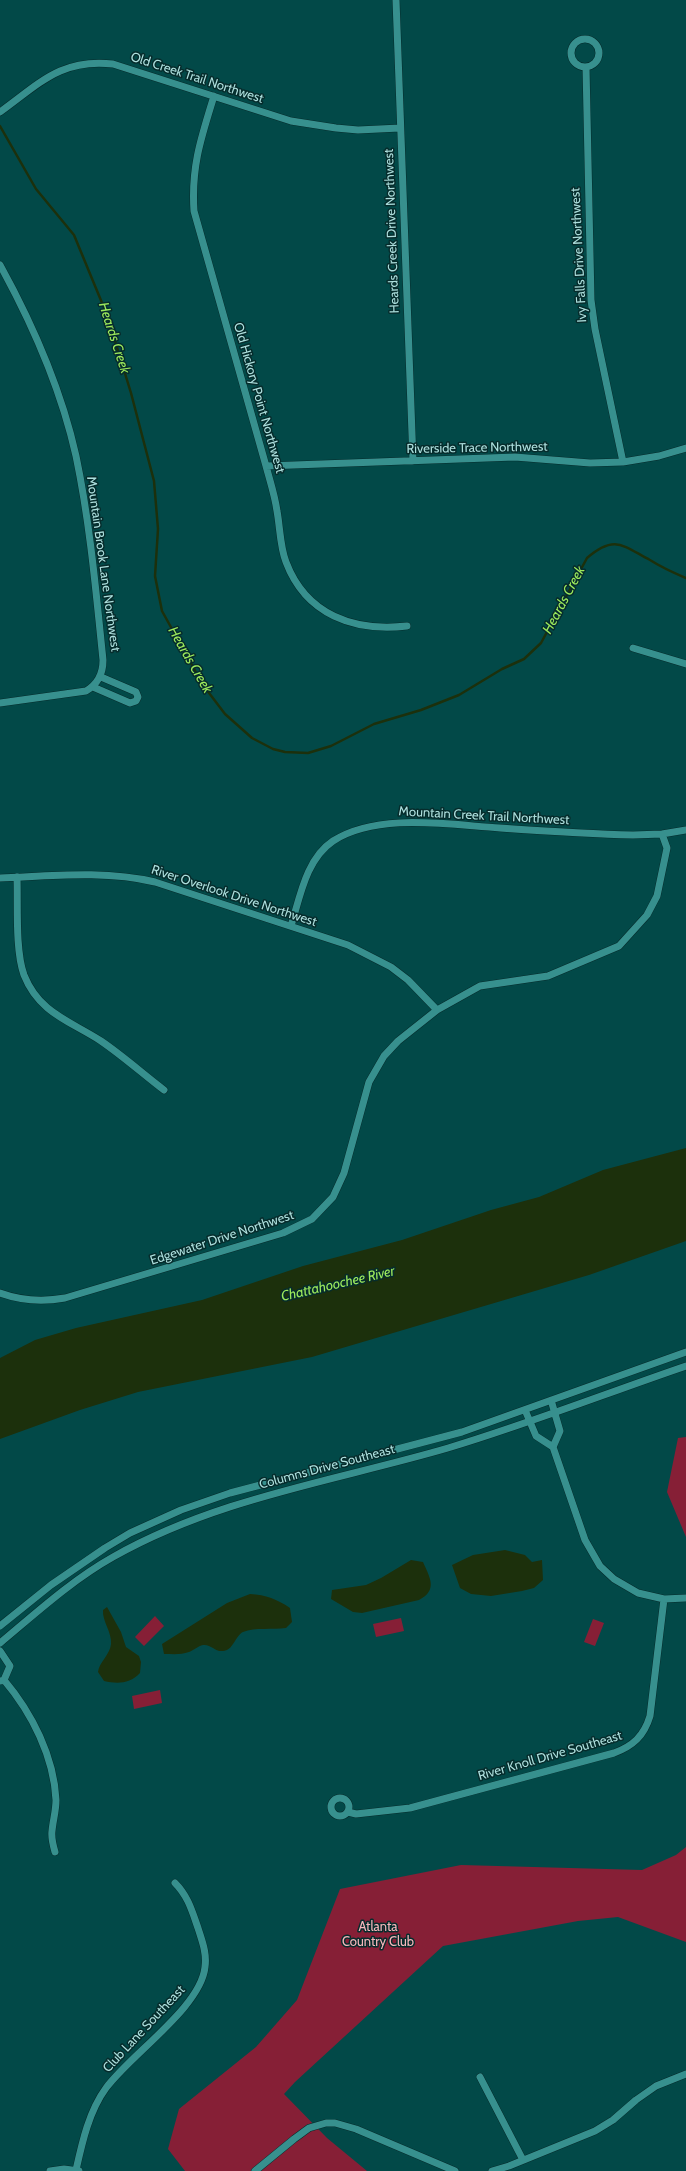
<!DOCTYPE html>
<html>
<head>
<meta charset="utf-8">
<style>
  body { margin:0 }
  canvas { display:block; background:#024948 }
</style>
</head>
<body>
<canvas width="686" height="2171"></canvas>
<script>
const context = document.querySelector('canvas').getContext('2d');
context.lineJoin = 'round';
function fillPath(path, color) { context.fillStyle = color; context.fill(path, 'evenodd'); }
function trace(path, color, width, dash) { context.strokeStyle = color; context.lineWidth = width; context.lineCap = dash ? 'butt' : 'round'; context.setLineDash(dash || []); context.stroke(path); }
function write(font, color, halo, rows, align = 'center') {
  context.font = font + ' Cabin,sans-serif'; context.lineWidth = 3; context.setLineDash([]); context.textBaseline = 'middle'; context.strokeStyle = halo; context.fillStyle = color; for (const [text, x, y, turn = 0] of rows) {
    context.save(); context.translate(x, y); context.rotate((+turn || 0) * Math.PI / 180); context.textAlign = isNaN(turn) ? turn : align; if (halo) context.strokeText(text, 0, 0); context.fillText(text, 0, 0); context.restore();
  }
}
fillPath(new Path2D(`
  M686,1437V1537L667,1492L678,1438Z
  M155,1616L164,1626L144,1646L135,1637Z
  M401,1618L404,1631L376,1637L373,1624Z
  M593,1619L604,1623L595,1646L584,1642Z
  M160,1690L162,1703L134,1709L132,1696Z
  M686,1847V1942L618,1917L578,1921L443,1946L295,2082L284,2094L327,2138L367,2171H185L168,2149L179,2109L256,2047L297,2000L340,1889L461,1865L642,1870L676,1855Z`), '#861f36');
fillPath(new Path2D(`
  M686,1148V1241L589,1275L312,1357L138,1392L80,1410L0,1439V1358L35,1340L76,1328L202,1300L303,1266L402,1240L491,1210L539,1197L603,1170Z
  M505,1550L525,1555L532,1562L542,1560L543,1580L534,1588L522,1591L491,1596L471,1594L460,1588L452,1565L473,1555Z
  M411,1560L423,1562C430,1578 438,1590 419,1600L362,1613L353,1612L331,1599L332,1590L366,1585L381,1578Z
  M250,1594C266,1595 277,1599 290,1608L292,1622L286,1628C273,1630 255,1627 243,1632C235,1636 233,1651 223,1651C215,1652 211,1644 203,1645C198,1646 194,1650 189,1652C181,1655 173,1654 164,1654L162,1644L227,1603Z
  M107,1607L121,1632L126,1647L139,1656L141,1662L140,1673C130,1684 117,1684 104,1681L98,1672C99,1662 110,1655 111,1644C112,1632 102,1621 103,1610Z`), '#1c300c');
trace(new Path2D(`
  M0,126L36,189L74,235L107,315L131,393L154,481L158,529L155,576L162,611L203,685L225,714L252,738L273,749L285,752L308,753L331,746L374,724L421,710L459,695L502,669L524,659L541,643L587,558C615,534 623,546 650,560C661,567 674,573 686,578`), '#1c300c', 2.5);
const minor = new Path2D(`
  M396,0L413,461
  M571 53a14 14 0 1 1 28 0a14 14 0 1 1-28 0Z
  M586,67L591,300L595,329L623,462
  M214,96C201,138 191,167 194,211L266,466C270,481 275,496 277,511C280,527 280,547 286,562C306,615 354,632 407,626
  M0,112C39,84 61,58 113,64L291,121L336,128L358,130L400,128
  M0,265C33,325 61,389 76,456C90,523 96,592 103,660C103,674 98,684 86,691L0,703
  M266,466L515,457L590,463L623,462L659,456L686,448
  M633,648L686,664
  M93,687L130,703L136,701L138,697L136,692L101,677
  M17,877C18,905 15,950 24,975C39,1013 70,1021 101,1041C123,1056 143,1074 164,1090
  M0,878C51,876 104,870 155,882L348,945L391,967L408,980L437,1010
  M291,926C300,897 306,859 333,841C378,812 450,825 500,828C544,831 589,834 633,835L662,834L686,830
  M0,1293C22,1301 42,1302 65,1298L283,1233L312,1219L333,1197L344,1173L369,1082L384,1056L398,1041L437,1010L480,986L548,976L619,946L647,915L657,896L667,848L662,834
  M551,1400L560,1431L553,1447
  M525,1410L536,1436L553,1447L585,1540L600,1566L614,1579L638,1593L664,1599L686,1598
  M0,1626L51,1585L105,1548L130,1533L181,1510L230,1493L462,1432L686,1352
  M0,1643C36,1613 72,1580 113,1557C217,1498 335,1481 448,1448C528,1424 607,1393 686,1366
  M0,1651L10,1666L4,1680L0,1681
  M4,1680C32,1713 54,1757 56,1800C56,1811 53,1820 52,1831C51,1838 53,1845 55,1852
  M331 1807a9 9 0 1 1 18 0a9 9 0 1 1-18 0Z
  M348,1812L356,1814L410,1808L614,1753C633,1746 644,1736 650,1716L664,1599
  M480,2077L523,2160
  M76,2170C82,2143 89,2111 106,2088C131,2054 201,2007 205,1967C207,1953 202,1941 198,1928C192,1911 188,1896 175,1883
  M50,2171L64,2169L79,2171
  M255,2171L294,2139L309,2128L326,2123H335L356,2129L455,2171
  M492,2171L509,2166L595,2131L613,2120L636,2100L656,2086L686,2074`);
trace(minor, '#062c2c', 8);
trace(minor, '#37908e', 7);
write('13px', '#addfdd', '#062c2c', [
  ["Old Creek Trail Northwest",197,78,18],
  ["Heards Creek Drive Northwest",392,231,-92],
  ["Ivy Falls Drive Northwest",579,255,-93],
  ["Old Hickory Point Northwest",259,398,74],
  ["Riverside Trace Northwest",477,448,-1],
  ["Mountain Brook Lane Northwest",103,564,82],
  ["Mountain Creek Trail Northwest",484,816,3],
  ["River Overlook Drive Northwest",234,896,18],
  ["Edgewater Drive Northwest",222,1238,-18],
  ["Columns Drive Southeast",327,1467,-15],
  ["River Knoll Drive Southeast",550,1756,-16],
  ["Club Lane Southeast",144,2029,-47]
]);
write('13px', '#f8b7bc', '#062c2c', [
  ["Atlanta",378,1927],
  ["Country Club",378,1942]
]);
write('italic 14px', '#9ce95c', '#062c2c', [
  ["Heards Creek",114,338,72],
  ["Heards Creek",564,600,-62],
  ["Heards Creek",190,660,60],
  ["Chattahoochee River",338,1284,-13]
]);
</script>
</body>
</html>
